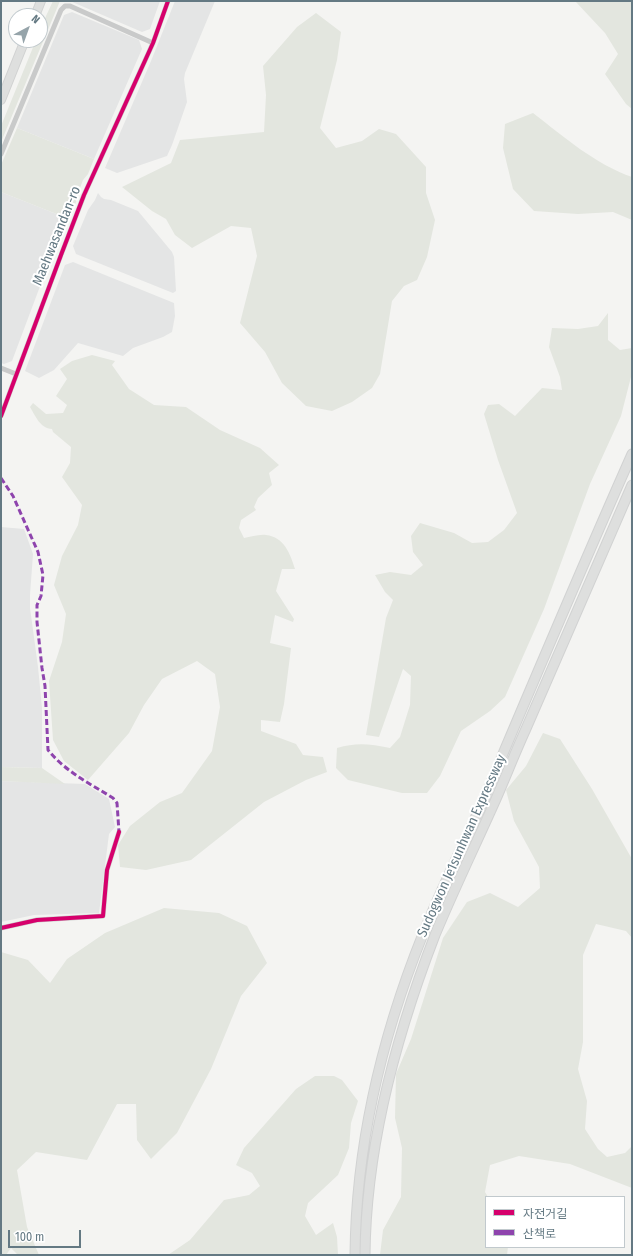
<!DOCTYPE html>
<html>
<head>
<meta charset="utf-8">
<style>
  body { margin:0 }
  #map { position:relative; width:633px; height:1256px; overflow:hidden; background:#f4f4f2; font-family:"Fira Sans Condensed","Noto Sans KR",sans-serif }
  canvas { display:block }
  .frame { position:absolute; inset:0; border:2px solid #647983; pointer-events:none }
  .legend { position:absolute; left:485px; top:1196px; width:140px; height:52px; box-sizing:border-box; background:#fff; border:1px solid #c1c9cd; margin:0; padding:5px 7px; list-style:none; font-size:12px; color:#647983 }
  .legend li { display:flex; align-items:center; gap:8px; height:20px }
  .legend b { width:20px; border:1px solid #c1c9cd }
  .north { position:absolute; left:8px; top:8px; width:40px; height:40px; box-sizing:border-box; background:#fff; border:1px solid #c1c9cd; border-radius:50%; rotate:41deg; font-size:11px; font-weight:700; line-height:16px; text-align:center; color:#647983 }
  .north::after { content:''; display:block; margin:auto; width:14px; height:18px; background:#96a4aa; clip-path:polygon(50% 0,100% 100%,50% 72%,0 100%) }
  .scale { position:absolute; left:8px; top:1230px; width:73px; height:18px; box-sizing:border-box; border:2px solid #647983; border-top:0; padding-left:5px; font-size:12px; line-height:14px; white-space:nowrap; color:#647983; -webkit-text-stroke:3px #fff; paint-order:stroke }
</style>
</head>
<body>
<div id="map">
<canvas width="633" height="1256"></canvas>
<div class="frame"></div>
<ul class="legend">
<li><b style="height:5px;background:#d6006c"></b>자전거길</li>
<li><b style="height:5px;background:#8e44ad"></b>산책로</li>
</ul>
<div class="north">N</div>
<div class="scale">100 m</div>
</div>
<script>
const context = document.querySelector('canvas').getContext('2d');
context.lineJoin = 'round';
function fillPath(path, color) { context.fillStyle = color; context.fill(path, 'evenodd'); }
function trace(path, color, width, dash) { context.strokeStyle = color; context.lineWidth = width; context.lineCap = dash ? 'butt' : 'round'; context.setLineDash(dash || []); context.stroke(path); }
function write(font, color, halo, rows, align = 'center') {
  context.font = font + ' "Fira Sans Condensed",sans-serif'; context.lineWidth = 4; context.setLineDash([]); context.textBaseline = 'middle'; context.strokeStyle = halo; context.fillStyle = color; for (const [text, x, y, turn = 0] of rows) {
    context.save(); context.translate(x, y); context.rotate((+turn || 0) * Math.PI / 180); context.textAlign = isNaN(turn) ? turn : align; if (halo) context.strokeText(text, 0, 0); context.fillText(text, 0, 0); context.restore();
  }
}
fillPath(new Path2D(`
  M70,1H160L150,29L142,32Z
  M175,1H215L185,73L184,79L187,102L172,145L167,156L117,173L105,168L151,61Z
  M72,12L139,40L142,49L94,159L17,128L64,15Z
  M1,192L69,219L39,289L12,361L4,364L1,363Z
  M98,193L101,197L104,199L111,200L138,211L172,252L174,257L176,291L173,293L76,254L73,246L88,210L95,200Z
  M73,262L174,303L175,316L172,332L163,337L133,348L123,356L78,343L54,370L39,378L25,371L65,265Z
  M1,527L24,529L33,554L30,595V608L38,667L42,708V768L1,767Z
  M1,781L85,784L109,799L115,827L109,834L99,913L34,915L1,922Z`), '#e4e5e5');
fillPath(new Path2D(`
  M53,1H60L1,142V126L36,40H40V29Z
  M575,1H632V109L626,104L605,74L618,54L605,33Z
  M316,13L341,32L337,60L320,128L336,148L362,141L379,129L396,134L426,167V193L435,220L427,257L417,280L404,286L392,301L380,374L372,388L352,402L332,411L306,406L282,383L265,352L240,323L257,256L251,228L231,226L192,248L175,235L166,219L152,211L122,187L171,163L180,140L264,132L266,95L263,66L297,27Z
  M533,113C564,137 595,164 632,177V220L613,212L578,214L534,211L513,189L503,148L505,124Z
  M17,128L94,159L88,174L83,180L78,193L76,202L69,219L1,192V165Z
  M608,313V340L620,350L632,348V373L621,416L590,484L544,609L505,697L490,711L461,731L440,776L427,793H402L348,780L336,768L337,748C357,742 370,744 390,748L400,737L410,705L411,676L403,669L379,737L366,735L386,618L393,600L385,592L375,575L390,572L411,575L423,565L413,552L411,536L420,523L454,533L472,543L488,542L504,530L517,513L498,460L484,414L488,405L499,404L515,416L542,388L562,390L560,377L549,347L552,328L578,329L598,326Z
  M92,355L115,361L112,365L129,389L154,405L186,407L220,430L260,448L279,465L269,473L272,485L258,498L254,507L256,510L241,520L239,528L244,538C251,537 259,534 266,535C284,537 290,553 295,569H282L276,591L294,619L293,622L275,615L270,643L291,648L284,704L280,722L261,720V731L296,744L303,755L323,757L327,772L306,780L264,802L191,860L146,870L120,867L118,845L130,826L160,802L182,793L212,751L220,707L215,674L197,661L162,679L144,705L129,733L88,780L64,761L53,740L49,681L62,642L66,614L54,585L62,556L78,525L82,505L62,477L70,463L71,447L53,432L52,429C40,428 36,417 30,407L33,403L46,414L63,413L67,405L56,396L67,379L60,369L72,361Z
  M543,733L560,739L592,789L632,859V938L626,931L596,924L583,955V1042L578,1069L587,1101L585,1129L598,1149L607,1157L625,1153L632,1146V1188L570,1164L519,1156L490,1165L485,1192L488,1197H486V1247H508L507,1255H380L383,1230L401,1197L402,1148L395,1118L396,1074L411,1039L443,938L467,902L490,893L518,907L540,888L539,867L514,821L506,790L526,766Z
  M1,767L42,768L65,784L1,781Z
  M164,908L219,913L247,926L267,963L241,996L211,1069L177,1133L151,1159L137,1140L136,1104H117L87,1160L36,1152L17,1170L27,1227L39,1255H18L11,1248L6,1255H1V952L28,960L50,983L67,959L105,933Z
  M315,1076H334L342,1080L358,1101L351,1123L349,1148L338,1175L308,1203L305,1216L316,1235L333,1223L337,1237L338,1255H168L190,1240L224,1200L249,1195L260,1186L252,1173L236,1165L244,1148L296,1089Z`), '#e3e6df');
const primary = new Path2D(`
  M35,16L41,1
  M1,100L25,40`);
const motorway = new Path2D(`
  M355,1255C356,1144 382,1036 423,934C441,889 463,845 483,801C532,685 581,569 632,454
  M365,1255C366,1145 396,1036 435,935C454,889 476,844 496,799C506,776 515,753 525,731C561,649 597,567 632,485`);
trace(primary, '#d1d2d2', 10);
trace(motorway, '#d1d2d2', 11);
trace(new Path2D(`
  M1,154L61,10L65,6H70L153,43
  M1,368L16,374
  M1,416L61,255L84,195L153,43L168,1
  M1,928L37,920L103,916L107,870L119,832`), '#c9caca', 5);
trace(primary, '#dedfde', 8);
trace(motorway, '#dedfde', 9);
trace(new Path2D(`
  M1,478L13,496L38,552L43,575L41,596L37,605V622L42,668L45,686L48,750C66,772 89,783 113,798L117,803L119,832`), '#8e44ad', 3, [6, 3]);
trace(new Path2D(`
  M1,416L61,255L84,195L153,43L168,1
  M1,928L37,920L103,916L107,870L119,832`), '#d6006c', 4);
write('14px', '#647983', '#fff', [
  ["Maehwasandan-ro",57,236,-68],
  ["Sudogwon Je1sunhwan Expressway",462,846,-66]
]);
</script>
</body>
</html>
